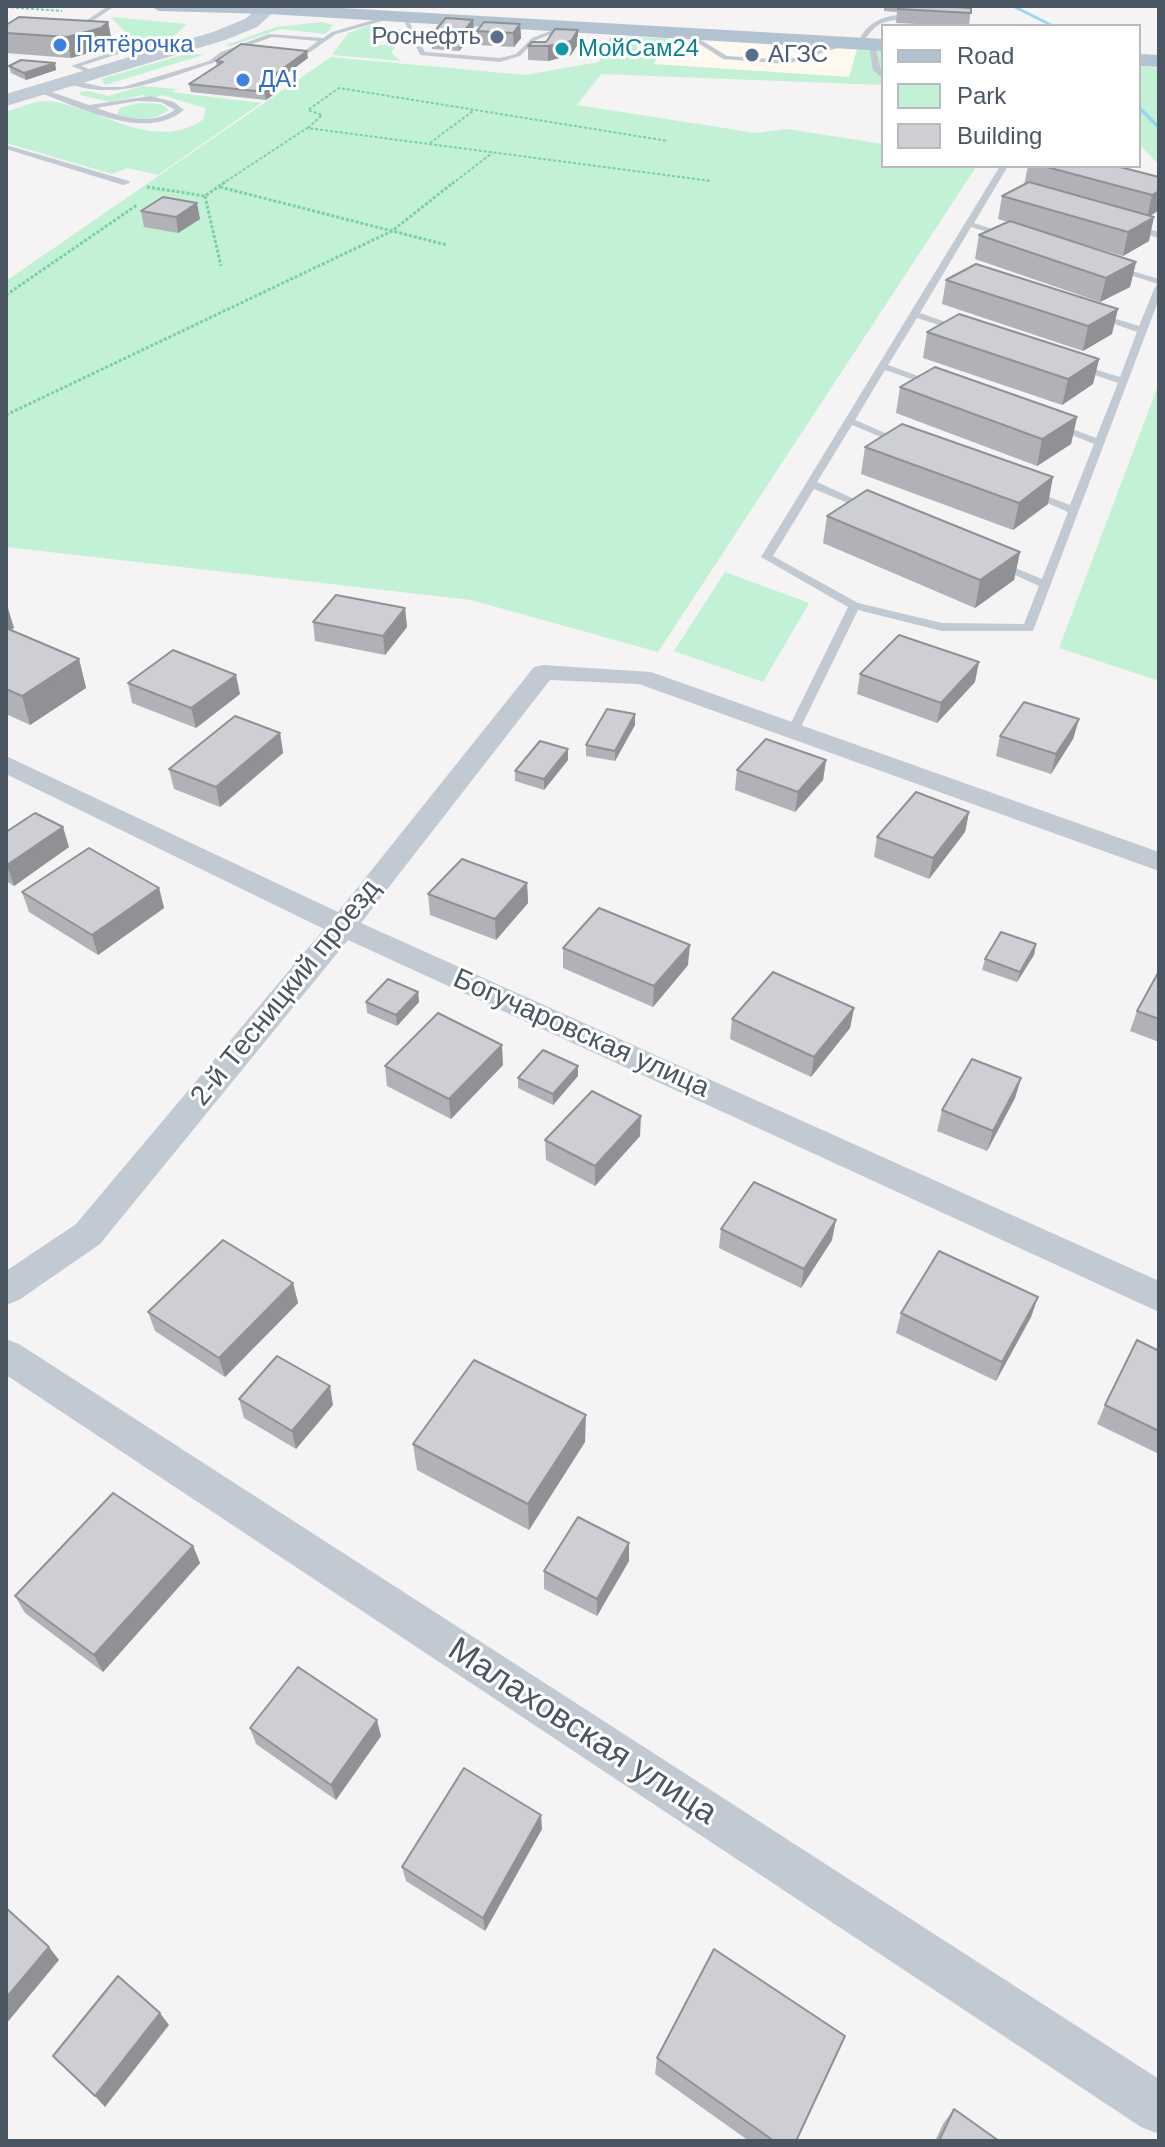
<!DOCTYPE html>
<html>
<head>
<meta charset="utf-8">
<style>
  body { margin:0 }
  #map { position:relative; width:1165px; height:2147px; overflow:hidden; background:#f5f3f3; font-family:Arial,sans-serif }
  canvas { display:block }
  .frame { position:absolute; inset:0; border:8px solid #4a5661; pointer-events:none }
  .legend { position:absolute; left:881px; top:24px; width:260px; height:144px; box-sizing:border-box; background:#fff; border:2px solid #b7bbc0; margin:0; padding:10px 14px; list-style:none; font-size:24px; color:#4a5661 }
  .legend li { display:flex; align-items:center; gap:16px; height:40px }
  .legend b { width:40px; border:2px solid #b7bbc0 }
</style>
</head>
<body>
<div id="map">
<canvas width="1165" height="2147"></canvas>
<div class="frame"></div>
<ul class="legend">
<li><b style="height:10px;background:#b3c2d1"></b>Road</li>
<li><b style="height:22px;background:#c3f1d5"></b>Park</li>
<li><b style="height:22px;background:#cdcfd5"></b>Building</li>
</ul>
</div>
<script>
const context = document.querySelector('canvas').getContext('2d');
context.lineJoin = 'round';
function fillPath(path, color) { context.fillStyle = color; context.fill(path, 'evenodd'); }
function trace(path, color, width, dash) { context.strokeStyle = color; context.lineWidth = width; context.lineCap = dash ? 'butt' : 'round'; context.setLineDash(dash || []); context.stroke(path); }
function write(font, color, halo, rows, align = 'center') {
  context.font = font + ' Arial,sans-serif'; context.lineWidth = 6; context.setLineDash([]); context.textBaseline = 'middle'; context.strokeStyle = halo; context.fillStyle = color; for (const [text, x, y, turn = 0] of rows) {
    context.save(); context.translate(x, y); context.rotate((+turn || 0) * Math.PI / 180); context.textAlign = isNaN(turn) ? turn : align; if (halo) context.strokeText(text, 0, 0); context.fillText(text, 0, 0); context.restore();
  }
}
fillPath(new Path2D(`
  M668,38L857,49L849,77L653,64Z`), '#fdf9ef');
fillPath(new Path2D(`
  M111,17L187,24L166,43L133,41Z
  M322,22L333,25L326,34L280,29L230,46L226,45L276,27Z
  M370,25L403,30L405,38L377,36L369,44L396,46L391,53L401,61L332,55L348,33Z
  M610,37L668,38L654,64L849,77L857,49L883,51V85L601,74L577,105L756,133L787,129L883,144V166L976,167L658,652L471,600L6,547V281L331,57L525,75L599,62Z
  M189,53L203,55L105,85L101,79Z
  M1139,66L1159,68V165L1139,144Z
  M142,86L177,89L172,92L261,103L158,175L127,168L112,174L6,143V112C18,108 36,100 48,101C101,107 153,154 204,119L205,108L162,95L155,98L143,95L110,102L80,95V92L88,91L109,96Z
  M139,103L161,104L169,110C154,121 133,122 117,114L120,108Z
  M1159,383V681L1059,648Z
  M725,572L809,603L763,682L674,651Z`), '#c3f1d5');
fillPath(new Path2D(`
  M1010,6H1016L1056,26H1050Z
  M1139,105L1159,125V130L1139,110Z`), '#90daee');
trace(new Path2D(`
  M6,7L62,11
  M308,128L322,115L308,110L339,88L668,141
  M430,143L473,111
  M222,184L307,128L711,181
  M452,184L492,153`), '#7ad0a6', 2, [3, 2]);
trace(new Path2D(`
  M147,187L205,196L225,182
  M220,187L447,245
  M205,196L221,266
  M6,295L137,205
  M6,415L392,231L454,182`), '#7ad0a6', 3, [3, 2]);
fillPath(new Path2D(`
  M108,6H115L73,34H69V32Z
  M394,14L396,17L336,34L307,54L285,51L306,50L318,41L272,37L225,54L213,63C165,78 113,104 63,81L67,79L103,87H123L209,61L221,52L269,34L323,38L332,32Z
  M405,14L425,52L500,58L516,54L532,38L566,25L571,26L536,40L520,56L500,62L420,55L402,16Z
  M908,14L920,16C893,24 879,13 862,45L857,44C867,21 884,15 908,14Z
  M684,32H688L727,56L787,60L848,42L853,43L787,64L723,59L684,34Z
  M92,38L178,47L181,49L178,51L140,47L81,66L97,72L95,75L71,66L130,46L90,41Z
  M872,43L875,45L883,79L873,70L869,45Z
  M40,88L89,105L150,96L174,102L184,110C144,143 79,106 37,92ZM137,101L161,102L175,110C149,126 125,118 97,108Z
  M6,145L129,181L130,183L123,185L6,149Z
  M1000,166H1008L974,223L1014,236L1010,239L971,227L920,313L966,329L961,332L917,318L888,365L940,384L932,386L885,370L855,420L909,443L900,445L852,425L817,482L874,508L865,510L814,489L773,556L858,603L942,623L1024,624L1039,586L991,564L1001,562L1042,579L1068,512L1024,493L1033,491L1070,505L1094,444L1050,426L1059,424L1096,438L1118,383L1069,366L1074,363L1120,377L1137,332L1089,315L1094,312L1139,326L1155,287L1158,284L1108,268L1112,265L1159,279V299L1033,631H942L858,610L800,729L794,733L789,732L788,729L848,607L761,557Z
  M1132,225L1159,232V238L1129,229L1128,227Z`), '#c1cad2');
fillPath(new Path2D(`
  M543,665L651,672L1159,852V871L639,684L550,680L361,923L1159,1281V1312L348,940L100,1244L19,1300L6,1305V1271L76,1224L324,929L6,774V756L338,912L534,667Z
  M6,1339L19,1344L1159,2079V2134L1141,2127L6,1375Z`), '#c1cad2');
fillPath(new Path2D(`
  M261,6H275L277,9L257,27L225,40L6,106V94L213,32L245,19Z`), '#c1cbd6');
fillPath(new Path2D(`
  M150,6H307L883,39V51L268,14L159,11Z
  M1139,54L1159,55V67L1139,66Z`), '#b3c2d1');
fillPath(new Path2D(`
  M884,6H965L964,7L971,8L969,26H959L896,23L897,12L884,11Z
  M473,20L474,34L459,51L432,49L431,35Z
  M108,22L112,42L105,48L71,58L6,53V25Z
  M520,24L521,38L514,47L478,45L477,31Z
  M578,44L571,55L548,61L528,60V46Z
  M308,58L273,84L277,92L266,100L191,92L189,84L217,66L216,61Z
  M55,63L56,70L26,80L11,73L9,66Z
  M1028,166H1116L1159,177V210L1150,216L1149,241L1123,256L1053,235L1136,262L1130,287L1100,302L975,259L979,235L1008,222L998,219L1002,196L1024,185Z
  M141,211L200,219L178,233L144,227Z
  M946,280L1112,334L1083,351L942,304Z
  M927,332L1099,359L1093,384L1062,405L923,358Z
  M900,387L1077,417L1071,444L1037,466L896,413Z
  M865,447L1048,504L1013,530L861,474Z
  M827,516L1020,552L1014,580L975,608L823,543Z
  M6,608L14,628L10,630L79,659L86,688L30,725L6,714Z
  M405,608L407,627L385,655L315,641L313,622Z
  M860,674L975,682L937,723L857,694Z
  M128,683L240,694L196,728L132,703Z
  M635,714V725L615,761L586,756V745Z
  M1079,719L1073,739L1051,774L996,756L1000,736Z
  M280,733L283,753L220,807L174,789L169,769Z
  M568,760L544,790L515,781V771Z
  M826,760L823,780L795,812L735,790L737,770Z
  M969,812L965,832L929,879L874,857L877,837Z
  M6,832L69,847L14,886L6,881Z
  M527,883L528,903L496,940L430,915L428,894Z
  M159,888L164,908L98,955L29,912L22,892Z
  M1036,944L1034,955L1017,982L982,970L985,959Z
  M563,948L688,965L653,1007L563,968Z
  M1159,971V1042L1130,1031L1137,1011Z
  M418,992L419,1002L397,1026L367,1013L366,1002Z
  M854,1008L850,1028L811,1077L730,1039L732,1019Z
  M503,1065L451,1119L387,1086L385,1066Z
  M578,1066V1076L553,1105L518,1088V1078Z
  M1021,1078L1015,1098L987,1151L937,1131L942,1110Z
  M640,1136L595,1186L546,1160L545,1140Z
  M721,1229L832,1240L801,1288L719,1248Z
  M293,1283L298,1303L225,1377L155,1331L148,1312Z
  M1038,1297L1031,1317L996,1381L896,1333L901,1313Z
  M1159,1351V1454L1097,1424L1105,1405Z
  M239,1399L333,1405L296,1449L244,1418Z
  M585,1442L529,1530L417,1470L413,1444Z
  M193,1546L200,1563L103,1672L25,1613L15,1596Z
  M629,1561L597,1616L544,1589V1571Z
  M250,1728L381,1736L336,1800L256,1744Z
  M542,1829L485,1931L406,1881L402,1867Z
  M657,2058L796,2141H749L655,2074Z
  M954,2109L999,2141H935L943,2124Z`), '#b0b2b7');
fillPath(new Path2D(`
  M473,20L474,34L459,51V37Z
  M108,22L112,42L105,48L71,58L67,37Z
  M520,24L521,38L514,47L513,33Z
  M578,30V44L571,55L548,61V46Z
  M307,51L308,58L264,90L263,83Z
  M55,63L56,70L26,80L24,73Z
  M276,84L277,92L266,100L265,92Z
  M1159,191V210L1147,218L1152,195Z
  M197,203L200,219L178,233L176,217Z
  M1154,217L1149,241L1123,256L1128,232Z
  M1136,262L1130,287L1100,302L1106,278Z
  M1118,309L1112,334L1083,351L1088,326Z
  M1099,359L1093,384L1062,405L1068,379Z
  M1077,417L1071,444L1037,466L1042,439Z
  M1053,477L1048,504L1013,530L1019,503Z
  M1020,552L1014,580L975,608L980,580Z
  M8,608L14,628L6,633V610Z
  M405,608L407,627L385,655L383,636Z
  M79,659L86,688L30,725L22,696Z
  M979,662L975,682L937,723L941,703Z
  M236,675L240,694L196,728L191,708Z
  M635,714V725L615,761V751Z
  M1079,719L1073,739L1051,774L1056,754Z
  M280,733L283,753L220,807L216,787Z
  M568,749V760L544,790V779Z
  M826,760L823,780L795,812L798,792Z
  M969,812L965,832L929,879L933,858Z
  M63,827L69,847L14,886L7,865Z
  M527,883L528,903L496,940L495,919Z
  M159,888L164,908L98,955L92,935Z
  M1036,944L1034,955L1017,982L1020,972Z
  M690,945L688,965L653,1007L654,986Z
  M418,992L419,1002L397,1026L396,1015Z
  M854,1008L850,1028L811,1077L814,1057Z
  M502,1045L503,1065L451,1119L449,1099Z
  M578,1066V1076L553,1105V1094Z
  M1021,1078L1015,1098L987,1151L993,1131Z
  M641,1116L640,1136L595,1186V1166Z
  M836,1220L832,1240L801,1288L804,1269Z
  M293,1283L298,1303L225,1377L219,1358Z
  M1038,1297L1031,1317L996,1381L1002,1362Z
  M330,1386L333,1405L296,1449L292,1431Z
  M586,1415L585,1442L529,1530L528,1504Z
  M629,1543V1561L597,1616V1599Z
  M193,1546L200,1563L103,1672L94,1655Z
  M377,1720L381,1736L336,1800L331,1785Z
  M541,1815L542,1829L485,1931L483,1918Z
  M49,1947L59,1960L6,2024V1998Z
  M160,2013L169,2025L105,2107L95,2096Z`), '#909195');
const building = new Path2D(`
  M898,6H942L971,8V13L898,9Z
  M19,17L108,22L101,28L67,37L6,33V25Z
  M446,18L473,20L459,37L431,35Z
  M484,22L520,24L513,33L477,31Z
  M555,29L578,30L571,41L548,46H528L532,42H546Z
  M241,44L307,51L263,83L276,84L265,92L189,84L223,62L216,61Z
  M21,60L55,63L24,73L9,66Z
  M1043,166H1116L1159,177V191L1152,195Z
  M1029,182L1154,217L1128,232L1002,196Z
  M163,197L197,203L176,217L141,211Z
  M1010,221L1136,262L1106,278L979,235Z
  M976,264L1118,309L1088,326L946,280Z
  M959,314L1099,359L1068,379L927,332Z
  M935,367L1077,417L1042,439L900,387Z
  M902,424L1053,477L1019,503L865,447Z
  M867,490L1020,552L980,580L827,516Z
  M336,595L405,608L383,636L313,622Z
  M6,628L79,659L22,696L6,689Z
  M899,635L979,662L941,703L860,674Z
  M173,650L236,675L191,708L128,683Z
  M1024,702L1079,719L1056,754L1000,736Z
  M607,709L635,714L615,751L586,745Z
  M235,716L280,733L216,787L169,769Z
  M766,739L826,760L798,792L737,770Z
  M540,741L568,749L544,779L515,771Z
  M916,792L969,812L933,858L877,837Z
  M35,813L63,827L7,865H6V832Z
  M89,848L159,888L92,935L22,892Z
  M462,859L527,883L495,919L428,894Z
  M599,908L690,945L654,986L563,948Z
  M1001,932L1036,944L1020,972L985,959Z
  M1159,971V1019L1137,1011Z
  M773,972L854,1008L814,1057L732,1019Z
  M388,979L418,992L396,1015L366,1002Z
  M438,1013L502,1045L449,1099L385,1066Z
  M543,1050L578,1066L553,1094L518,1078Z
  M972,1059L1021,1078L993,1131L942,1110Z
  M592,1091L641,1116L595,1166L545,1140Z
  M754,1182L836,1220L804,1269L721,1229Z
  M223,1240L293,1283L219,1358L148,1312Z
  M939,1251L1038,1297L1002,1362L901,1313Z
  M1137,1340L1159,1351V1431L1105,1405Z
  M277,1356L330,1386L292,1431L239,1399Z
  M474,1360L586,1415L528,1504L413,1444Z
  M113,1493L193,1546L94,1655L15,1596Z
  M578,1517L629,1543L597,1599L544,1571Z
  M298,1667L377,1720L331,1785L250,1728Z
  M464,1768L541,1815L483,1918L402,1867Z
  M6,1908L49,1947L6,1998Z
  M714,1949L845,2036L796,2141H774L657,2058Z
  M118,1976L160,2013L95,2096L53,2056Z
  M954,2109L999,2141H939Z`);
fillPath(building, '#cdcfd5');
trace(building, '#909195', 2);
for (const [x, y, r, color] of [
  [497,37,8,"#5c6f8a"],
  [60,45,8,"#3f7fe0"],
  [562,49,8,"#0f9aa8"],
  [752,55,8,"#5c6f8a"],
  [243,80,8,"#3f7fe0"]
]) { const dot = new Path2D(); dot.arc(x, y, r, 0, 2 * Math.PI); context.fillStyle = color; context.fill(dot); trace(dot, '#fff', 3); }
write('24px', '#4e5e75', '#fff', [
  ["Роснефть",481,37],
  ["АГЗС",768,55,"left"]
], 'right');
write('24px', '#366cbe', '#fff', [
  ["Пятёрочка",76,45],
  ["ДА!",259,80]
], 'left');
write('24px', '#0d838f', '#fff', [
  ["МойСам24",578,49]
], 'left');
write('28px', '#4a5661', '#fff', [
  ["2-й Тесницкий проезд",286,993,-51],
  ["Богучаровская улица",581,1034,24]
]);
write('34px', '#4a5661', '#fff', [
  ["Малаховская улица",582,1732,33]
]);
</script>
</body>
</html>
